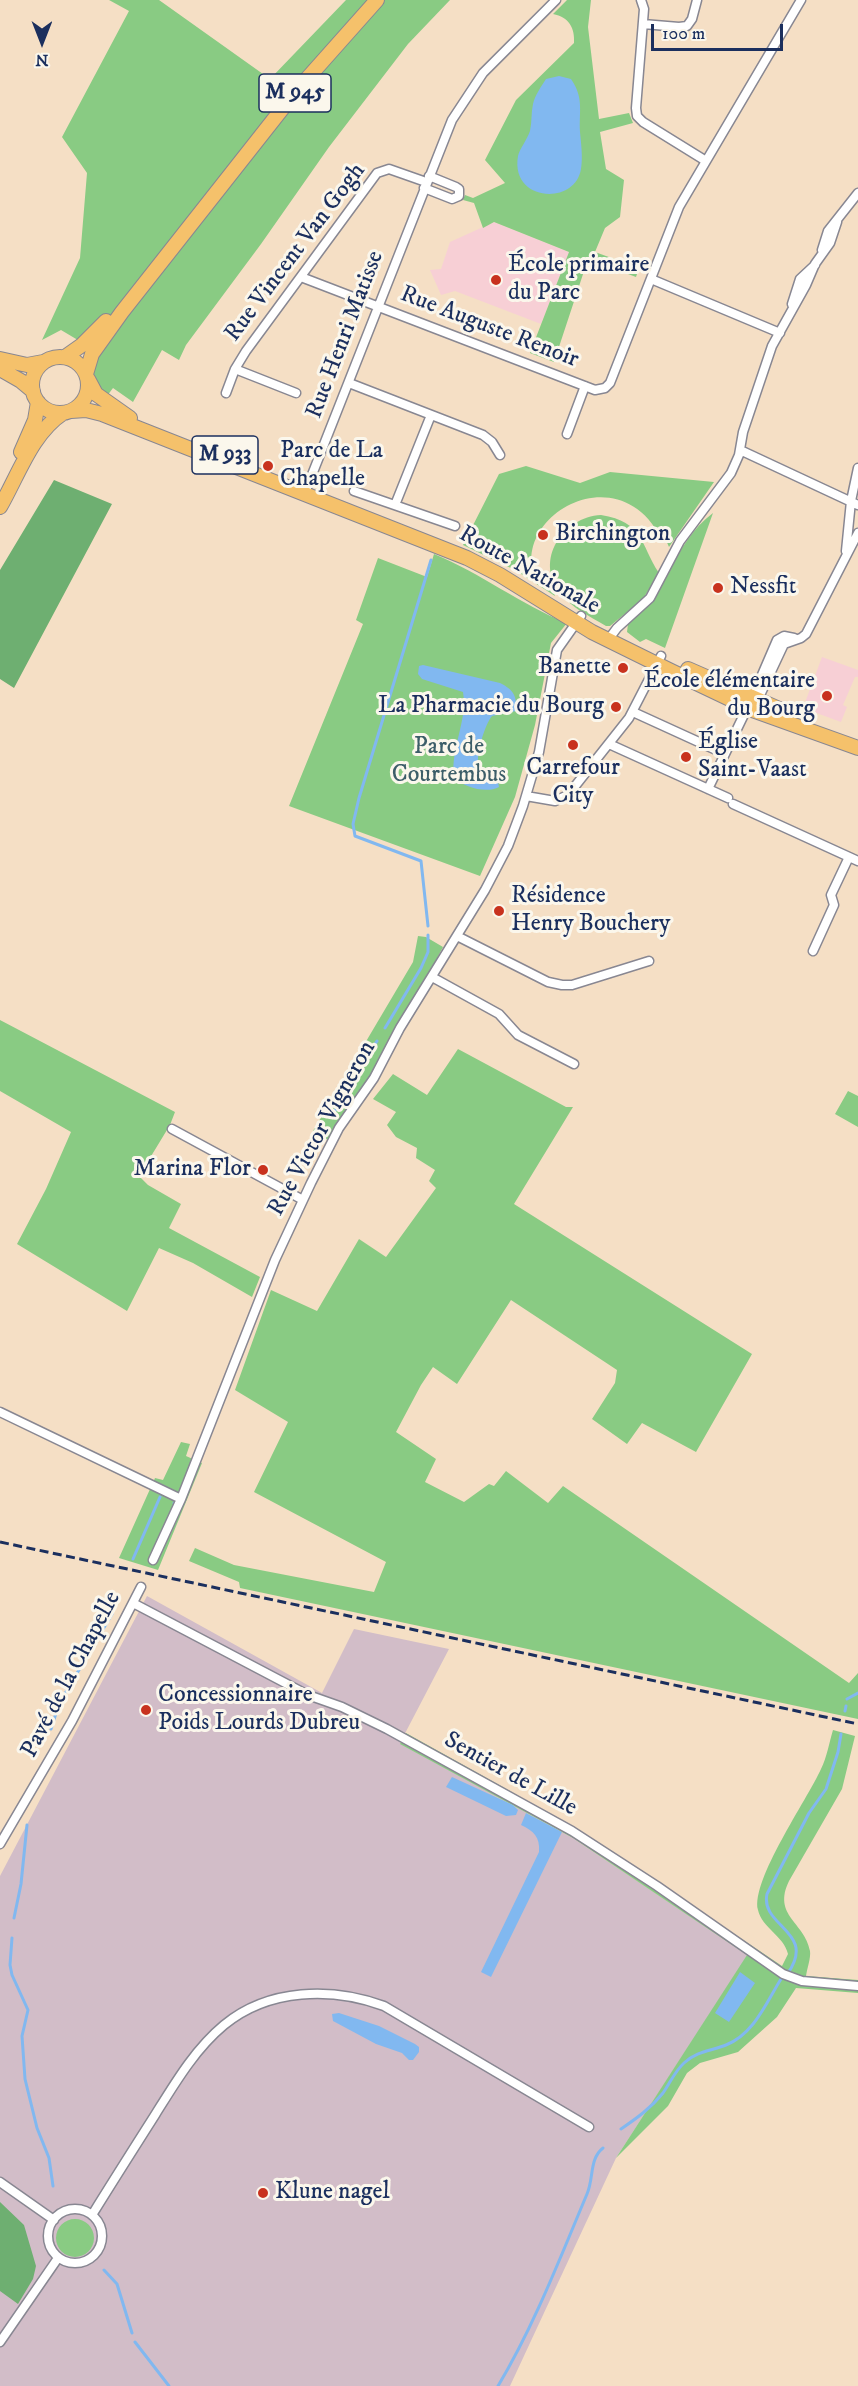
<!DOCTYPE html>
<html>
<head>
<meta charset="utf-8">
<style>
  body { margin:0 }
  #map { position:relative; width:858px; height:2386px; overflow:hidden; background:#f5dfc5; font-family:"IM FELL DW Pica",serif }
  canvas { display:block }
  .north { position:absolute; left:12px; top:12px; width:60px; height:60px; -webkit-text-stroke:4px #fbf7ec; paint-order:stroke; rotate:180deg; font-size:16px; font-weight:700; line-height:24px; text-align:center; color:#1b2f5e }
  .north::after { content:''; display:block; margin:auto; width:21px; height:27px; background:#1b2f5e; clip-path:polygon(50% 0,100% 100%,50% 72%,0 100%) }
  .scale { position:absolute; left:651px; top:24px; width:132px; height:27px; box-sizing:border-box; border:3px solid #1b2f5e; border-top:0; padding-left:8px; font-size:18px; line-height:21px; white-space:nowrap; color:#1b2f5e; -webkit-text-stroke:4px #fbf7ec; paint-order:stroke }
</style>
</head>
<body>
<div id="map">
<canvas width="858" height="2386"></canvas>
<div class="north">N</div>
<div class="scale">100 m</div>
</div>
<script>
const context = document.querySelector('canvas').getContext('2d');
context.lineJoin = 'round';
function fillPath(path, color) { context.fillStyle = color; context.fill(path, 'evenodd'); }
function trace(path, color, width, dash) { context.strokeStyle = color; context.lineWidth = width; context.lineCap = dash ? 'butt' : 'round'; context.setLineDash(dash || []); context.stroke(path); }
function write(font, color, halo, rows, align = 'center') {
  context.font = font + ' "IM FELL DW Pica",serif'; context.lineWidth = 6; context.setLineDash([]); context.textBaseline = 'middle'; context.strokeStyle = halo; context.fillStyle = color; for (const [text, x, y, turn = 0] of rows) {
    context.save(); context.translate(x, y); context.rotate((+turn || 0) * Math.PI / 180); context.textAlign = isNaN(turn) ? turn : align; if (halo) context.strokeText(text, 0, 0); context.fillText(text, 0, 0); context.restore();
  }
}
fillPath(new Path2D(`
  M494,222L569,252L541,324L455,291L441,295L430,270L441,269L450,242Z
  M822,657L858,670V677H855L843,705L847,707L841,722L803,708Z`), '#f7cfd5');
fillPath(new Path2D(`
  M147,1596L322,1693L354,1629L449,1649L400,1743L573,1838L748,1955L616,2158L510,2386H0V1876Z`), '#d2bdc8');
fillPath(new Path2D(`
  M109,0H159L270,79L346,0H450L408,44L329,147L261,244L186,345L179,360L162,350L133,402L113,388L107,396L93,381V365L98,352L61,330L42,340L80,258L87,173L62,137L129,11Z
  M567,0H591L588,27L599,119L629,113L633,123L600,132L606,169L624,180L620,217L605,228L595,252L639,268L636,277L588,259L554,362L530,353L569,252L494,222L483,228L474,203L463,200L465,195L473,198L505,183L485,160L516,100L574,43C575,28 569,17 553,14Z
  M526,466L580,483L610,472L714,482L669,547L665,538H661C618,454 510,516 535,579L547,587H552L555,596L515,570L463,545L499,474Z
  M713,513L665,648L646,639L640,642L627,632L628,624C669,592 672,544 713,513Z
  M601,515C644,522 640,544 659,573L643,599L610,626H606C589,616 572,608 560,593C534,560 563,517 601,515Z
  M434,554C481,573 521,605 567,623L551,643L535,725L515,797L480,876L289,806L363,624L356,620L378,558L427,577Z
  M418,936L426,937L443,947L380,1064L328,1140L313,1131L413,962Z
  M0,1020L175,1112L170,1125L139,1176L148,1185L181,1204L169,1228L260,1277L252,1297L193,1263L159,1248L127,1311L17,1244L46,1189L71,1132L0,1091Z
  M458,1049L566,1107H573L514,1204L752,1354L696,1452L642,1423L627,1444L592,1419L615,1383L617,1370L511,1300L457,1384L433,1367L421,1385L396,1432L436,1459L425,1482L464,1502L489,1484L494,1486L506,1471L548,1503L563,1486L849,1683L858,1673V1719L240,1588L239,1582L189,1561L195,1548L234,1565L374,1592L386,1562L254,1492L288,1422L235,1390L271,1290L317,1311L359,1239L386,1257L436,1188L429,1181L435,1170L416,1158L417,1148L396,1137L387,1125L396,1112L373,1099L393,1074L427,1095Z
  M848,1091L858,1096V1127L835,1114Z
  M181,1442L190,1444L186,1456L202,1463L158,1570L119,1558L155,1478L163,1480Z
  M833,1730L855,1736L842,1789L789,1881C772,1916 805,1922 810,1951C811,1958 807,1968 806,1976L858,1980V1993L796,1988L777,2017L738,2052L700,2063L687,2073L668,2106L616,2158L747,1955L573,1838L400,1744L406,1733L510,1791L617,1855L782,1966L788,1954C784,1936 762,1928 758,1910C751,1880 807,1800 821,1769C827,1757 829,1743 833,1730Z
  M56 2238a19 19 0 1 1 38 0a19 19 0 1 1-38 0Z`), '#89cb83');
fillPath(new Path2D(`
  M54,480L112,504L14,688L0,679V570Z
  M0,2202L24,2225L36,2266L33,2279L18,2304L0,2291Z`), '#6eaf71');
fillPath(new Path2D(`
  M559,76L571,79C584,98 579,110 580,132C581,143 583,157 581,169C575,206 510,202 518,156C520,148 527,140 530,131C532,122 531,113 533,104C535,95 541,87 546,79Z
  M423,665L500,683C514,690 517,696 516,711L492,716C485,724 472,763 481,772C484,776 493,779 498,782L499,787C486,794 464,787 454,778C450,748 468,721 463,692L422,679L418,674L419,666Z
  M452,1777L513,1805L518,1810L516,1815L506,1816L446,1787Z
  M526,1813L562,1832L491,1977L481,1972L539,1852C540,1837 534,1831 521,1825Z
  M740,1972L755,1983L729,2022L715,2013Z
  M339,2013L379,2026L415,2044L419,2047V2052L413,2060H409L402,2053L376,2044L333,2021L332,2014Z`), '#81b8f0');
trace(new Path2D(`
  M428,926L421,861L355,836L353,824L359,798L431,560
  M385,1028L421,968L428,952V935
  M333,1114L377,1041
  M174,1503H175
  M133,1559L160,1497
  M847,1699L858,1693
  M60,1702L112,1614
  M845,1711L846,1706
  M51,1729L58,1707
  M14,1918L21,1884L27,1825
  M12,1938L10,1965L12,1975L28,2010L22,2036L25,2079L37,2128L49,2158L53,2186
  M788,1973C817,1931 760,1927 767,1894L809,1813L826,1789L838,1752L841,1734
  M621,2129C637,2118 651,2108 663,2093C670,2083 675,2071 684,2063C697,2051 711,2051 726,2045C754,2034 766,2003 781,1979
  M104,2270L117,2284L132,2333
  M135,2342L169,2386
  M498,2386C534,2326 560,2258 587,2194C594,2178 589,2159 603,2148`), '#81b8f0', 3);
const street = new Path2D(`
  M641,0L644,9L636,108L637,116L643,122L706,161
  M643,24L679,27L687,26L692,19L697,0
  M424,188L452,199L459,196V189L456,187L429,176
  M822,250L828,231L858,193
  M301,277L595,390L605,388L610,383L679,207L801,0
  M651,279L780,333
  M792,304L800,279L815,265
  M235,369L296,393
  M349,383L483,435L492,442L500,455
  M226,393L235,369L246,351L377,173L389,169L426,182
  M567,434L585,386
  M740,450L858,505
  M354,491L455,526
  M304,495L452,120L483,73L556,0
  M395,505L431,415
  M846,551L851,501L858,468
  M608,640L617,628L650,598L680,541L731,473L739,455L743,432L772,346L806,285L815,264L830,243L837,222
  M753,698L761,693L784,644L801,638L806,634L858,533
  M633,712L725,754
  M609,744L728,798
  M708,789L752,698L777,640L784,636L794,638
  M526,796L555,801L568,795L629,718L661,656
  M733,804L858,861
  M457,936L548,982L562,985H572L649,961
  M813,951L834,905L831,895L849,857
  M432,977L499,1014L518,1035L574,1064
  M172,1129L303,1200
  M0,1412L181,1499
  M153,1560L181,1499L275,1260L311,1183L339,1128L374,1078L400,1028L485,890L508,846L523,806L539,752L557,650L581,616
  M133,1603L308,1695L342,1707L387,1729L572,1831L657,1886L783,1974L802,1981L858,1986
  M0,1844L72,1721L141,1587
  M0,2182L54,2220
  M48 2236a27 27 0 1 1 54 0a27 27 0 1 1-54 0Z
  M92,2215C113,2181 134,2148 155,2115C175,2083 195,2049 224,2025C269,1988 332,1987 384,2006L589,2127
  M0,2342L58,2258`);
const primary = new Path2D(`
  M32 385a28 28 0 1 1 56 0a28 28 0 1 1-56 0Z
  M65,357L82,345L106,321
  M0,359L27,365L43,362
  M0,369L21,381L33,391
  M86,374L92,354L122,312L297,90L377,0
  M88,379L96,394L130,418
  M71,411L86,410L102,414L467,558L500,575L592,632L671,671L755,711L858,748
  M21,452L35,420L38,402
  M0,507C18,476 32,433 63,413
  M688,669L786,712`);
trace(street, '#888792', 11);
trace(primary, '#888792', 16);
trace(street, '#fff', 8);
trace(primary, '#f5c16b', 14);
trace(new Path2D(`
  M0,1542L858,1724`), '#1b2f5e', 3, [9, 4.5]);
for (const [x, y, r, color] of [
  [496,280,6,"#c8321e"],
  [268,466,6,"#c8321e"],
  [543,535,6,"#c8321e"],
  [718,588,6,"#c8321e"],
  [623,668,6,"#c8321e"],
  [827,696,6,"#c8321e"],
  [616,707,6,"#c8321e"],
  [573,745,6,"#c8321e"],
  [686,757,6,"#c8321e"],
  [499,911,6,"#c8321e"],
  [263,1170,6,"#c8321e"],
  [146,1710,6,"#c8321e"],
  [263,2193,6,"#c8321e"]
]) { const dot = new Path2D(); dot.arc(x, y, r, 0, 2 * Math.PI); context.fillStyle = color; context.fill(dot); trace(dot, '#fbf7ec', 2); }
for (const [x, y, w] of [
  [295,93,72],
  [225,455,66]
]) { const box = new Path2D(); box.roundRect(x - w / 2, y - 19, w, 38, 4.5); context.fillStyle = '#fbf7ec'; context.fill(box); trace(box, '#1b2f5e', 1.5); }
write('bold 22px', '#1b2f5e', null, [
  ["M 945",295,93],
  ["M 933",225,455]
]);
write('24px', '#1b2f5e', '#fbf7ec', [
  ["Rue Vincent Van Gogh",296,253,-53],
  ["Rue Auguste Renoir",489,328,21],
  ["Rue Henri Matisse",346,335,-69],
  ["Route Nationale",529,571,29],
  ["Rue Victor Vigneron",323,1129,-61],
  ["Pavé de la Chapelle",72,1675,-62],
  ["Sentier de Lille",510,1775,29]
]);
write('24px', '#1b2f5e', '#fbf7ec', [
  ["École primaire",508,266],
  ["du Parc",508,294],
  ["Parc de La",280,452],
  ["Chapelle",280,480],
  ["Birchington",555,535],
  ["Nessfit",730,588],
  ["Banette",611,668,"right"],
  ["École élémentaire",815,682,"right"],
  ["du Bourg",815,710,"right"],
  ["La Pharmacie du Bourg",604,707,"right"],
  ["Église",698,743],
  ["Saint-Vaast",698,771],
  ["Carrefour",573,769,"center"],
  ["City",573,797,"center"],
  ["Résidence",511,897],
  ["Henry Bouchery",511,925],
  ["Marina Flor",251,1170,"right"],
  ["Concessionnaire",158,1696],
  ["Poids Lourds Dubreu",158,1724],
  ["Klune nagel",275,2193]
], 'left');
write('24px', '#3c5e69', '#fbf7ec', [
  ["Parc de",449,748],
  ["Courtembus",449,776]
]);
</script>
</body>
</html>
